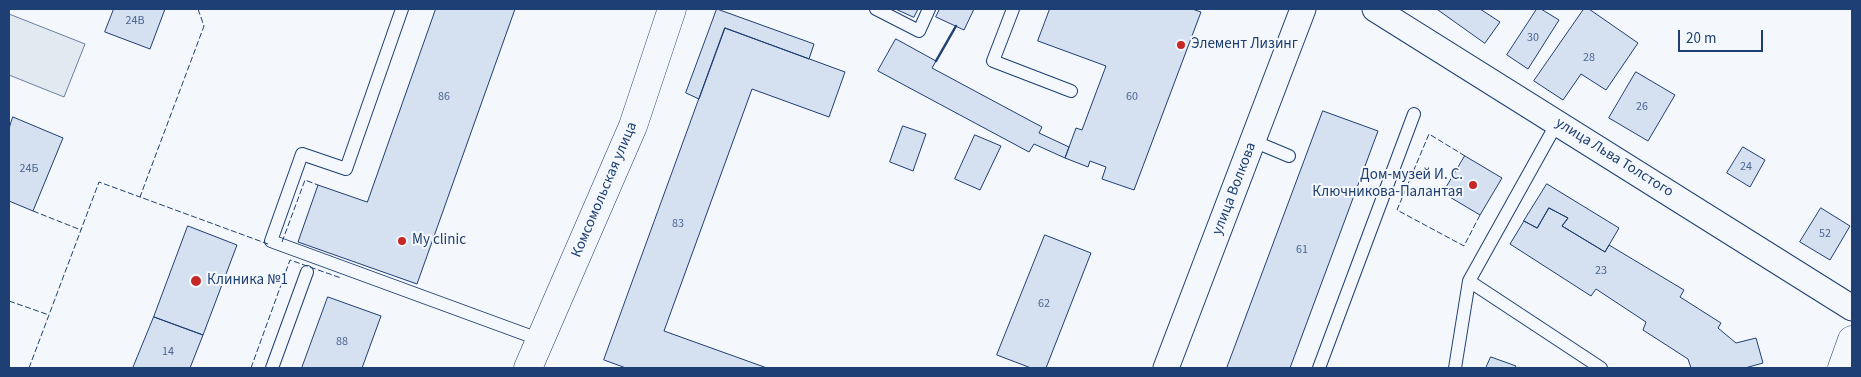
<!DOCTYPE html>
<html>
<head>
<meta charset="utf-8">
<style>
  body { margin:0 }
  #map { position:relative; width:1861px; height:377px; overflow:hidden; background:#f4f7fb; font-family:"Source Sans 3",sans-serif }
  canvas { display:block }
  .frame { position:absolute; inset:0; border:10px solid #1d3f73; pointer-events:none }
  .scale { position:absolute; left:1678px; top:30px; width:85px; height:22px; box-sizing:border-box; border:2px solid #1d3f73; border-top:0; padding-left:6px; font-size:15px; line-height:18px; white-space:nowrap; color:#1d3f73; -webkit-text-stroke:4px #f4f7fb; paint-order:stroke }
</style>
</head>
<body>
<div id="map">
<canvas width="1861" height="377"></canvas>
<div class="frame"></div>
<div class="scale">20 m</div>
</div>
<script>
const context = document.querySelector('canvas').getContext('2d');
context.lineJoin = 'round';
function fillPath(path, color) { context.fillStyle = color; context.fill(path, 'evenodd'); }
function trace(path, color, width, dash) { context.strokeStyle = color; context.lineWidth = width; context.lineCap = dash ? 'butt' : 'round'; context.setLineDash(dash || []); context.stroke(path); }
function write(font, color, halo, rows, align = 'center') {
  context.font = font + ' "Source Sans 3",sans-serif'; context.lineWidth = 4; context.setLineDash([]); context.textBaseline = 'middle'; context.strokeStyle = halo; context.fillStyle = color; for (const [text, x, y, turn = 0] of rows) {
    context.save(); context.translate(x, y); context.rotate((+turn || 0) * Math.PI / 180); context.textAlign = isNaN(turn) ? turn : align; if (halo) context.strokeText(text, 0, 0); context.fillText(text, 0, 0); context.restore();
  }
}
const green = new Path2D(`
  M9,14L85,44L64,97L9,75Z`);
fillPath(green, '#e3e9f0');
trace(green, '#687fa3', 1);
const building = new Path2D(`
  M114,9H165L150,49L105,32Z
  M436,9H515L417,284L298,242L318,185L367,202Z
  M717,9L814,44L809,59L725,28L699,99L686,93Z
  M896,9H918L914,17Z
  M940,9H974L964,30L936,17Z
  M1050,9H1192L1201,12L1134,190L1102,179L1106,167L1090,161L1088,167L1065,158L1076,128L1082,130L1106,66L1038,41Z
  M1437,9H1480L1500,22L1485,43Z
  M1537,9H1541L1559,20L1528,69L1507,55Z
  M1584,9H1589L1638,43L1606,90L1581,74L1563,100L1534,81Z
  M725,28L845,72L829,117L752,89L664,331L767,368H626L604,360Z
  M896,39L936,61L932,68L1042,127L1039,133L1069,147L1065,158L1034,144L1029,152L878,71Z
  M1636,72L1675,95L1648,141L1609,118Z
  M1323,111L1378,131L1290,368H1227Z
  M13,117L63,138L33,211L9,201V129Z
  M903,126L926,134L913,171L890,162Z
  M975,135L1001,146L980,190L955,179Z
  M1743,147L1765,160L1750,187L1727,173Z
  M1465,156L1502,178L1480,215L1443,193Z
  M1547,184L1619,228L1605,252L1562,226L1568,218L1549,208L1537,228L1524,221Z
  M1549,208L1568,218L1562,226L1605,252L1609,245L1684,290L1680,297L1721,323L1718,328L1736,343L1756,338L1763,363L1745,368H1691L1688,359L1643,330L1646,322L1596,289L1591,296L1510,244L1524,221L1537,228Z
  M1821,208L1850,226L1830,260L1800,242Z
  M188,226L237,245L203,335L154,317Z
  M1045,235L1091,253L1046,368H1031L997,355Z
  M328,297L381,316L362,368H302Z
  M154,317L203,335L190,368H133Z
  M1491,357L1516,366L1515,368H1486Z`);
fillPath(building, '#d5e0f0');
trace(building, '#1d3f73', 1);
const lane = new Path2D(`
  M402,9L346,169L302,154L271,241L541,340
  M876,9L919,31L929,9
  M1013,9L993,61L1071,91
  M1253,141L1289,156
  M1469,281L1557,123
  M272,368L307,272
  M1319,368L1414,114
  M1455,368L1469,281L1601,368`);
const street = new Path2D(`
  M1375,9L1852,308
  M1166,368L1303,9`);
const secondary = new Path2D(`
  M528,368L633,126L672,9
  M1842,368L1852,340`);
trace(lane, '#1d3f73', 14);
trace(street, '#1d3f73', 27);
trace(secondary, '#1d3f73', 29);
trace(lane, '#f4f7fb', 12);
trace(street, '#f4f7fb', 25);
trace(secondary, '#f4f7fb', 28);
trace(new Path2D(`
  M198,9L204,26L140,197L268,244
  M1465,156L1429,134L1397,210L1464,246L1480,215
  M33,211L81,230
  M282,242L305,180L318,185
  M9,301L49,315
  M29,368L99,182L140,197
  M251,368L290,260L341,278`), '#1d3f73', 1, [6, 2.5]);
trace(new Path2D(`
  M936,61L956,26`), '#1d3f73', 2.5);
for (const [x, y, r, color] of [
  [1181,45,5,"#c62828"],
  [1473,185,5,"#c62828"],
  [402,241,5,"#c62828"],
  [196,281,6,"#c62828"]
]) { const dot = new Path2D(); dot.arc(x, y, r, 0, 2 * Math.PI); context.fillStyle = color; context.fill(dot); trace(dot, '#f4f7fb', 2); }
write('12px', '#4b6792', null, [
  ["24В",135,21],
  ["30",1533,38],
  ["28",1589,58],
  ["86",444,97],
  ["60",1132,97],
  ["26",1642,107],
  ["24",1746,167],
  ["24Б",29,169],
  ["83",678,224],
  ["52",1825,234],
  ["61",1302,250],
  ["23",1601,271],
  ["62",1044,304],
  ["88",342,342],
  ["14",168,352]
]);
write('15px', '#1d3f73', '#f4f7fb', [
  ["Элемент Лизинг",1191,45],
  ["Дом-музей И. С.",1463,176,"right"],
  ["Ключникова-Палантая",1463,193,"right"],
  ["My clinic",412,241],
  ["Клиника №1",207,281]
], 'left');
write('15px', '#1d3f73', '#f4f7fb', [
  ["улица Льва Толстого",1614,158,32],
  ["улица Волкова",1235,189,-69],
  ["Комсомольская улица",605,190,-67]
]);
</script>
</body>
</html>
